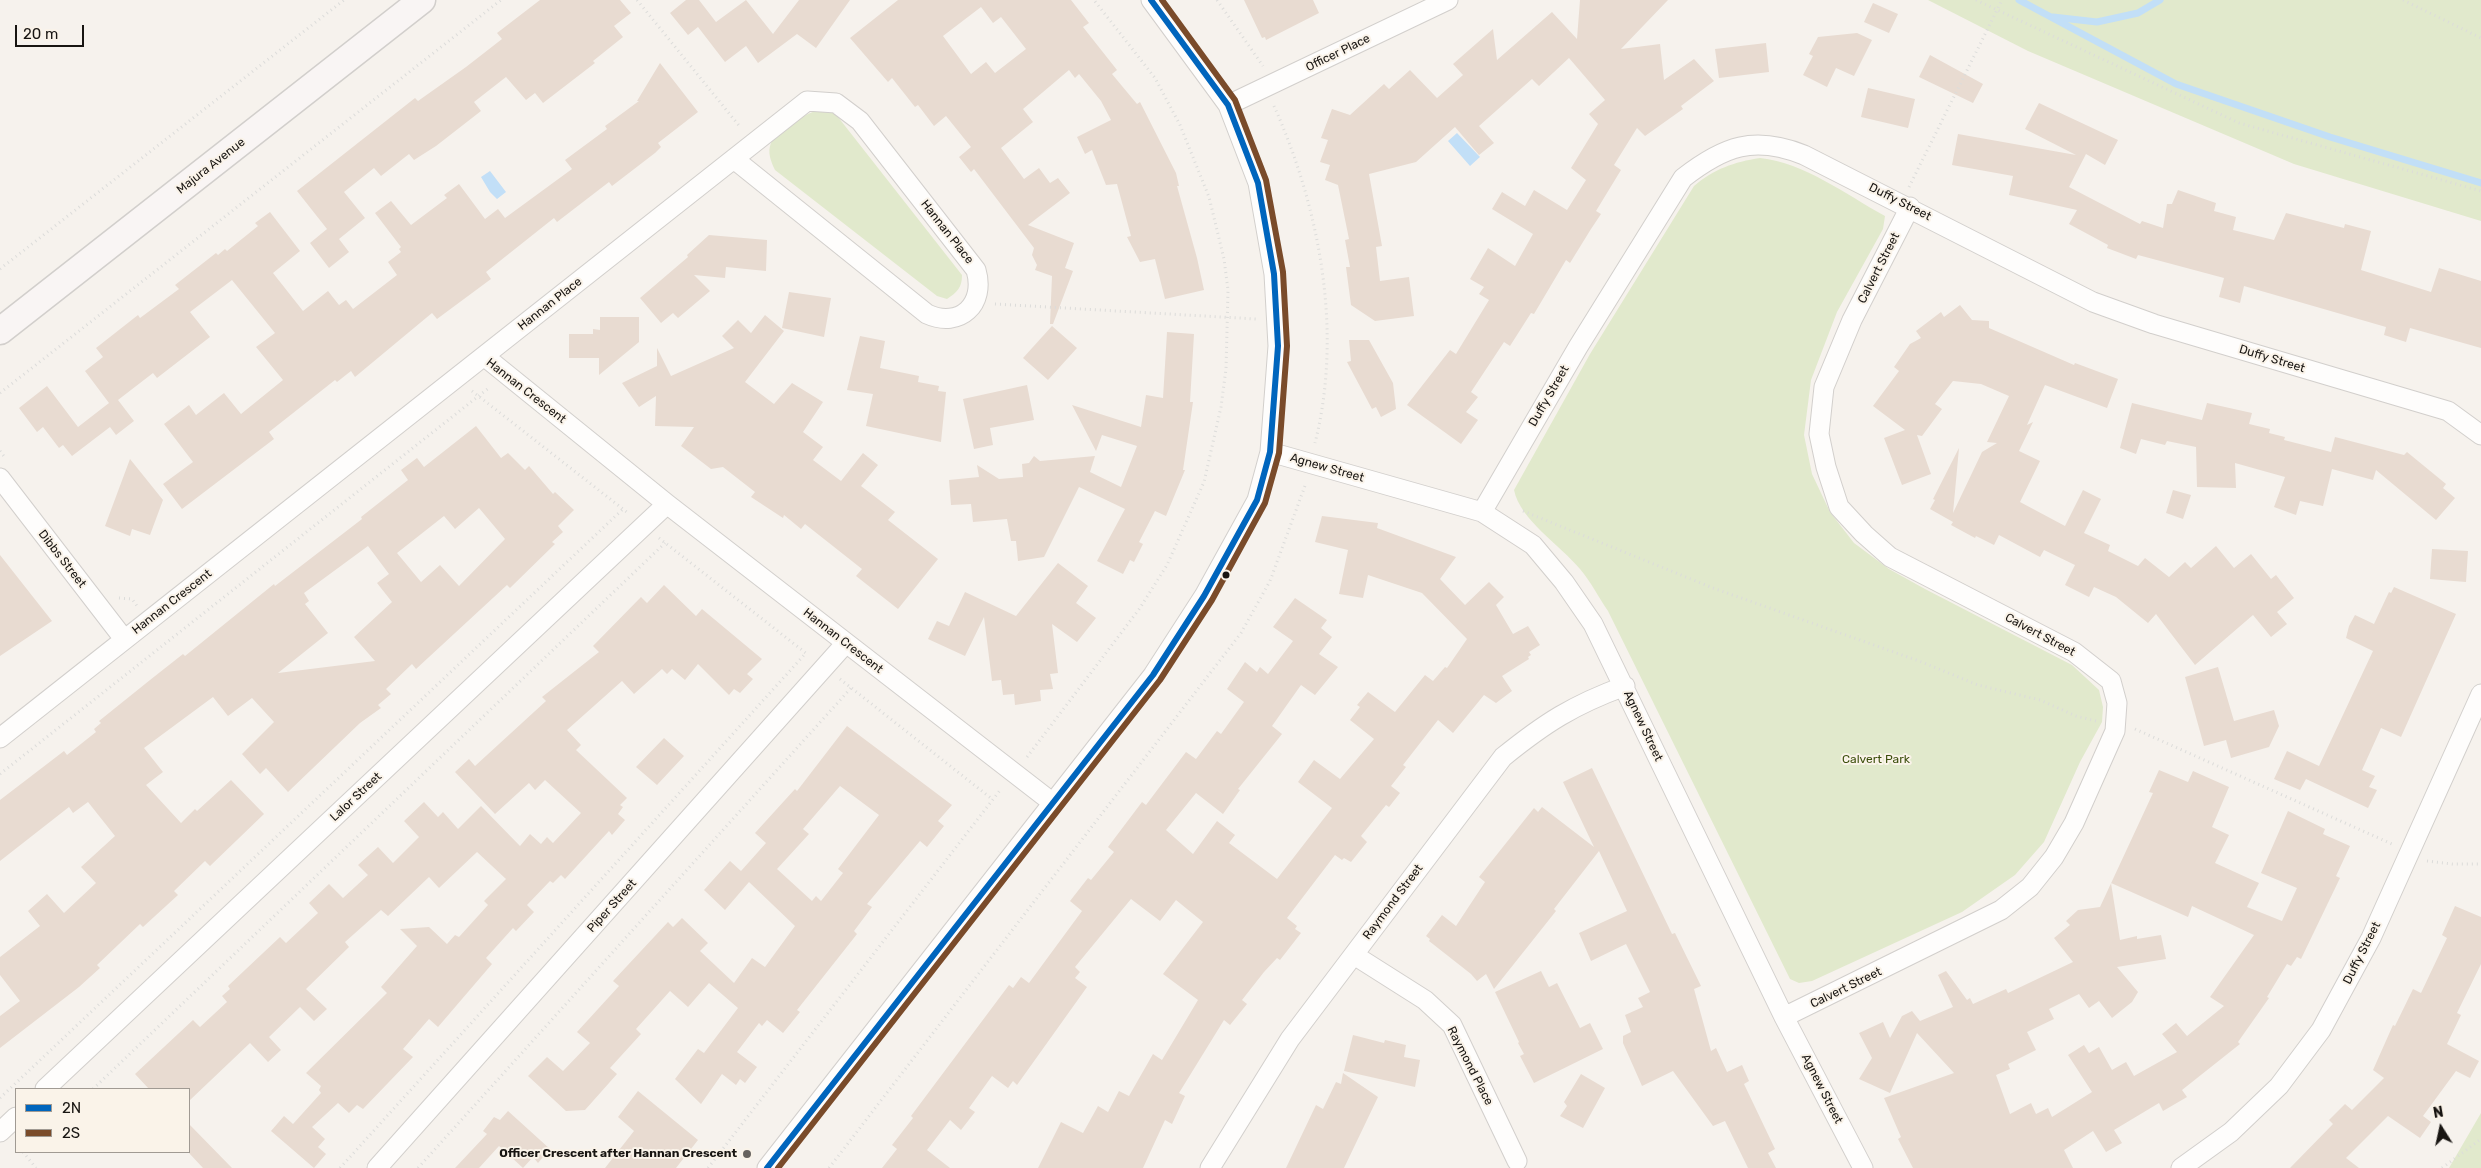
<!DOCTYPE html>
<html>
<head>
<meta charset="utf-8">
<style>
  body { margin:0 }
  #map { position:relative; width:2481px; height:1168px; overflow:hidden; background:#f6f2ed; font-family:Rubik,sans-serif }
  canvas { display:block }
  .legend { position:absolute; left:15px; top:1088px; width:175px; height:65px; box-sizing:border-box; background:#faf3e9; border:1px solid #a09a93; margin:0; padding:6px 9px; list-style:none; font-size:15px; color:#181512 }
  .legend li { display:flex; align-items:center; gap:10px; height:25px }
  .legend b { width:25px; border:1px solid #a09a93 }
  .north { position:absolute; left:2416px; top:1103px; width:50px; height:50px; -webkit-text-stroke:4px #faf3e9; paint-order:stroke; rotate:350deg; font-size:14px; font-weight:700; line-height:20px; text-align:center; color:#181512 }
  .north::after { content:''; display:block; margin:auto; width:18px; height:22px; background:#181512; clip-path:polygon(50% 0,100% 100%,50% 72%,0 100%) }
  .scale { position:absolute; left:15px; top:25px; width:69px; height:22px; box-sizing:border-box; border:2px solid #181512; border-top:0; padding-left:6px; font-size:15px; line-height:18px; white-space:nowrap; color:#181512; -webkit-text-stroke:4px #faf3e9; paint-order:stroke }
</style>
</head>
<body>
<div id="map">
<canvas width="2481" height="1168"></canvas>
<ul class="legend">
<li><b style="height:6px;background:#0065bd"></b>2N</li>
<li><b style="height:6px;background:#7a4b2a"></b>2S</li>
</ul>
<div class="north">N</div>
<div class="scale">20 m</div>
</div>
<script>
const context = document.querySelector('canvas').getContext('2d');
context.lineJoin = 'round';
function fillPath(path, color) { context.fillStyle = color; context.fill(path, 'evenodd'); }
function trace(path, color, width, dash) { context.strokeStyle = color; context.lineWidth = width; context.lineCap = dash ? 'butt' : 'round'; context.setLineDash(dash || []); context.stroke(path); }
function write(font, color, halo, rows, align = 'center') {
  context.font = font + ' Rubik,sans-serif'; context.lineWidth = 4; context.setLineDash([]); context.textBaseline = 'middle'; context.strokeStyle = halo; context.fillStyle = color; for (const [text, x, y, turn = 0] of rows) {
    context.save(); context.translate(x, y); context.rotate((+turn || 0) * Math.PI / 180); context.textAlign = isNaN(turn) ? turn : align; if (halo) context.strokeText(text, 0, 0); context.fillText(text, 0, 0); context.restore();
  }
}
fillPath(new Path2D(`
  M1928,0H2481V221L2294,164L2028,51Z
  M820,110L831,111L838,117L962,275C962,288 957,292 947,299L937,296L775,170C771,162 767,152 771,143C777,131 808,111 820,110Z
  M1760,158C1805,163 1845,194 1885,216L1883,229L1837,312L1811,380L1804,435L1812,474L1830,512L1854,543L1889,569L1925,589L2072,665L2099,690L2103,707L2102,722L2080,762L2044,842L2015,875L1962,912L1812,981L1799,983L1790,979L1608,611C1599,598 1591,582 1580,569C1560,545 1520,520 1514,490L1590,354L1694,186C1714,169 1734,162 1760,158Z
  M2481,1113V1168H2449Z`), '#e1e9cc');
fillPath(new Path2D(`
  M1457,133L1480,157L1470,166L1448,141Z
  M490,171L506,192L497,199L490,192L481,177Z`), '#c2dff7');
trace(new Path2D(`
  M2019,0L2176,84L2330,137L2481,183
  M2053,17L2097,22L2138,13L2160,0`), '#c2dff7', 7);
fillPath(new Path2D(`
  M540,0H620L631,13L614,26L623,37L593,61L595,63L543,103L535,93L526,100L506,77L474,102L481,111L436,146L414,160L409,154L381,176L374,168L344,192L365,218L339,239L349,252L329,268L310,243L327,229L297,191L415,98L418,101L466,67L502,39L497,33Z
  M686,0H699L716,22L746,0L773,34L799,0H850L816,48L797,34L758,63L746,46L725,62L698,27L688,35L670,13Z
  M898,0H1071L1089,23L1083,27L1117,70L1112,74L1137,104L1140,102L1176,173L1179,186H1177L1197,258L1204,290L1165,299L1155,259L1140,262L1127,237L1131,236L1117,184L1106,185L1092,150L1085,154L1077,137L1111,120L1101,101L1079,74L1075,78L1069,70L1023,109L1033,122L1001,148L1024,179L1039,168L1050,183L1058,178L1070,193L1028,225L1074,243L1065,268L1073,271L1053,324H1050L1052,276L1035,270L1037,265L1032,255L1034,248L974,169L971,172L959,157L971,147L946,116L934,126L918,105L915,107L892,78L888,82L850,38ZM981,7L993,23L1001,17L1026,49L995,73L986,62L971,74L943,36Z
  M1244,0H1313L1319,13L1266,40L1265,37L1262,38Z
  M1580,0H1668L1621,49L1660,44L1664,80L1694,59L1714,81L1681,106L1683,109L1645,136L1637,128L1614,165L1621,170L1596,211L1601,214L1591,229L1570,263L1566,260L1534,314L1531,313L1510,346L1504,342L1471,392L1478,397L1466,412L1478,420L1461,444L1407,405L1450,350L1456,354L1489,300L1479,294L1484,287L1470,279L1488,248L1515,266L1533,234L1492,209L1502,192L1525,206L1534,190L1567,210L1586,180L1571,168L1598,124L1589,114L1605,100L1569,58L1539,86L1532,79L1479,126L1494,143L1479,155L1455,127L1416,162L1369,174L1382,246L1376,247L1380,281L1409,277L1414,316L1375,321L1351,305L1346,267H1350L1345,240L1349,239L1338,185L1325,180L1330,165L1320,162L1328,140L1321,138L1332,109L1350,115L1384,84L1389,89L1410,70L1437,98L1463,75L1453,64L1493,29L1497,60L1552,12L1577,39Z
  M1873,3L1898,14L1889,33L1864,22Z
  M1857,33L1872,40L1854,76L1836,68L1827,87L1803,75L1813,56L1809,54L1818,37Z
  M1766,43L1769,72L1719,78L1715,49Z
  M1930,55L1983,84L1973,103L1919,77Z
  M660,63L698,112L658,143L661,147L655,153L612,186L609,182L557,222L554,218L486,272L491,279L437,319L432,313L355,377L351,371L337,382L335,380L269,432L274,439L182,509L163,484L193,462L164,424L189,405L196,415L224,393L241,414L283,380L256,347L275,333L232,280L190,312L210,337L157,378L153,373L118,400L134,421L116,435L110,427L72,456L63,445L59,448L43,427L37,432L19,408L47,386L78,427L109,403L85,371L103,357L96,348L138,315L140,318L179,289L175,285L216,253L218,255L225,249L227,251L258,226L255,223L270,212L300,251L273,273L303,311L328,291L339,305L346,300L353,309L397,275L388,262L401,252L399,249L401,247L375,213L391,201L411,225L447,198L444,195L459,184L485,219L498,209L505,218L572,169L565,160L607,129L605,126L639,101H637Z
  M1868,88L1915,99L1908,128L1861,117Z
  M2039,103L2118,140L2105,165L2086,154L2069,187L2140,224L2142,221L2163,228L2167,204H2172L2178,190L2216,203L2214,211L2236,217L2233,230L2274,240L2286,213L2344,228L2345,224L2371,231L2361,270L2431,292L2439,268L2481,281V348L2410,328L2406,342L2384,335L2386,327L2244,286L2240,303L2219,297L2224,278L2138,255L2136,259L2107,248L2108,245L2069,224L2077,210L2009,195L2013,176L1952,165L1958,134L2076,155L2025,129Z
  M709,235L767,240L766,271L726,267L725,278L694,275L710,291L678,318L673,313L661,323L640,298L688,257L687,255Z
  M789,292L831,298L824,337L782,328Z
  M1960,305L1972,320L1989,321V328L2074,365L2075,363L2118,379L2107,408L2045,385L2027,425L2033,422L2019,451L2040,461L2020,502L2065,526L2083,490L2101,499L2084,533L2110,545L2108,551L2138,566L2145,558L2169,577L2185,562L2191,568L2216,546L2234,568L2251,554L2271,579L2276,575L2294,598L2277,612L2287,624L2271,637L2253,615L2195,665L2156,614L2148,623L2116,597L2094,587L2089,597L2065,585L2075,565L2044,550L2040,557L1999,535L1994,545L1976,536L1975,538L1951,525L1953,522L1930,509L1935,500L1933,499L1959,448L1953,513L1982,452L1997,443L1987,442L2009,396L1981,384L1953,381L1935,404L1942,409L1922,436L1917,435L1931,474L1902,485L1884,438L1905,430L1873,406L1899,371L1894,367L1910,344L1921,338L1916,331L1941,312L1944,317Z
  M765,315L784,331L745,382L774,404L792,383L823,402L803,432L823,447L813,460L841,481L863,453L878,465L861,486L895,512L888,520L938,559L898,609L856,576L862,569L805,524L801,529L784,515L783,518L751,497L755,492L723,467L711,469L681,446L694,427L655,426L656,396L639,407L622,383L657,366V348L671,376L734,348L722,336L738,320L751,333Z
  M600,317H639V342L599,375V358H569V334H593V329L600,330Z
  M1052,326L1077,348L1048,380L1023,358Z
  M1167,332L1194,334L1190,402H1193L1183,470H1185L1166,516L1155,511L1139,542L1143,544L1134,562L1130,560L1123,574L1097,561L1125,509L1079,487L1044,557L1018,561L1016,541H1011L1007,519L973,522L971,504L951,505L949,480L979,477L977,465L999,479L1023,477L1022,464L1029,463L1034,456L1040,461L1095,456L1090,472L1121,487L1137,446L1102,435L1096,451L1072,405L1141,427L1146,395L1163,398Z
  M860,336L885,341L880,368L919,376L918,382L939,386L938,391L946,392L941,442L866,426L873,394L847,390Z
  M1349,340H1369L1393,383L1396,409L1381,417L1376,407L1372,409L1347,362L1351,361Z
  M1027,385L1034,420L990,428L993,445L974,449L963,399Z
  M2132,403L2202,420L2207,403L2252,413L2249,424L2270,429L2269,433L2285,437L2284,440L2331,452L2335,437L2404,455L2407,452L2446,484L2443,488L2455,498L2436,520L2376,470L2373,480L2332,469L2323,506L2300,501L2296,515L2274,507L2285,477L2235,463L2236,488L2197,487L2196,447L2167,441L2165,445L2141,439L2136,454L2120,448Z
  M476,426L501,458L508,453L525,470L529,466L553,494L555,492L574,510L558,526L563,532L552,542L555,544L510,588L507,585L416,669L412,664L386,689L391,694L378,705L381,708L360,723L288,792L266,768L260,774L242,754L274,722L252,698L228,716L213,697L144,748L163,772L146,785L181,823L195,809L197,811L231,780L264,814L210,866L205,861L174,891L178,895L143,927L140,924L97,965L100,968L79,987L0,1048V1016L20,1001L0,975V957L40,926L28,911L47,894L64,913L96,883L81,867L115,836L88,802L73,813L69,807L0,861V800L64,751L67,755L96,732L94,729L101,723L99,721L150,680L183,654L185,656L274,584L275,586L362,519L361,517L408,480L401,470L417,458L424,467ZM479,508L505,539L459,586L440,565L421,582L397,553L444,516L455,529ZM368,546L389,574L377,583L392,602L354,637L375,661L278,673L328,633L305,604L309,601L304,593Z
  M130,459L163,500L150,535L132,529L130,536L105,526Z
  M2173,490L2191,495L2183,519L2166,513Z
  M1322,516L1378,523L1377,528L1456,557L1440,579L1465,605L1489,582L1504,597L1496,605L1513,634L1528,626L1540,645L1529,652L1531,655L1528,657L1529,659L1502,676L1512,691L1496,703L1484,695L1453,733L1438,720L1403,765L1406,767L1391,786L1400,793L1389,807L1386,805L1361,836L1367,842L1351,862L1344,858L1342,860L1335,855L1287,918L1297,926L1295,929L1301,933L1280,960L1277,958L1264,972L1242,1000L1247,1004L1230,1025L1224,1020L1179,1093L1185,1096L1172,1124L1165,1120L1143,1168H1038L1061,1122L1083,1133L1098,1106L1108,1112L1119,1091L1129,1096L1153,1054L1162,1060L1198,1000L1163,974L1203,922L1176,900L1160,921L1131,899L1075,967L1080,972L1075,978L1087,987L1017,1085L1013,1081L1008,1088L992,1076L969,1108L975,1112L961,1130L950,1120L927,1150L950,1168H882L897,1149L892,1145L913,1118L911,1116L1009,985L1013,988L1021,977L1029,983L1082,911L1070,901L1088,878L1091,880L1114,852L1108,847L1142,802L1146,805L1186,752L1196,759L1217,731L1221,734L1244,702L1227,689L1245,662L1257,672L1260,667L1268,674L1293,641L1273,627L1295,598L1327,620L1321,628L1332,637L1319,654L1338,667L1315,695L1301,685L1272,726L1282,734L1238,789L1240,790L1223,814L1196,793L1166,830L1193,854L1217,821L1235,835L1229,843L1277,879L1332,808L1298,782L1314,760L1340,779L1374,739L1350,720L1360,707L1357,705L1368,692L1395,712L1425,675L1433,681L1445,667L1447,668L1467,639L1422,593L1368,575L1363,598L1339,594L1348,550L1315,542Z
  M2432,549L2468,551L2466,582L2430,579Z
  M0,555L52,621L0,656Z
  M1058,563L1088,586L1076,603L1096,618L1077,642L1052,624L1058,673L1050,674L1053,689L1040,690L1041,701L1015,705L1014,694L1003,695L1001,680L992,681L984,617L965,656L928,639L937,621L949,626L965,592L1016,616Z
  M664,585L696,616L702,609L762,659L747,674L753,679L740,693L734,689L729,695L698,664L685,680L672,669L667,674L662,669L634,694L622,681L567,730L581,745L576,750L627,798L620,805L623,807L618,814L625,820L612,835L609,831L565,879L561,875L553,883L550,881L527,905L534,912L516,931L513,928L486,958L492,964L438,1027L429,1019L403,1049L413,1057L363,1109L357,1105L349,1113L338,1103L312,1127L325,1139L318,1147L326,1154L314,1168L271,1131L284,1116L293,1124L321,1093L319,1090L321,1086L306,1073L387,993L381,987L417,946L400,929L429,927L447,944L455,935L459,937L488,905L484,901L506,879L477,852L439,888L429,877L388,916L381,910L345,942L349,947L306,989L327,1009L314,1021L300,1007L269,1037L281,1050L268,1062L250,1043L189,1101V1089H149L135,1074L193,1020L200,1027L227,1002L222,996L230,989L228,986L280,937L286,943L318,913L309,903L329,884L343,898L368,875L358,865L378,847L393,863L419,837L404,821L424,802L438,817L443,812L458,829L481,806L520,846L530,834L541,844L547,837L553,843L581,813L545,780L535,790L529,783L495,814L455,772L469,759L475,766L546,701L542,697L599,652L593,646L641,597L647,603Z
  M2394,587L2456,614L2401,737L2381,728L2362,770L2375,776L2369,787L2377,790L2368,808L2306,779L2300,790L2274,779L2287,751L2319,766L2373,651L2346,638L2349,626L2355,615L2374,624L2389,592L2391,593Z
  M2218,667L2234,721L2274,710L2279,726L2269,747L2231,758L2226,740L2204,746L2185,677Z
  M847,726L952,805L938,821L944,826L927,847L920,841L867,904L872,907L854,931L857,934L797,1010L800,1012L783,1033L767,1020L762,1026L759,1023L737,1052L757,1067L745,1083L740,1079L736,1085L722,1074L701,1104L675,1079L698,1049L704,1053L738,1008L709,983L688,1007L670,991L636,1029L641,1034L610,1068L617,1074L585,1110L566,1111L528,1076L547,1057L563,1071L590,1043L577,1032L619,986L613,981L668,922L673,927L682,918L708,943L700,951L734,983L752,958L765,967L795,926L749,882L725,910L704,890L730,861L741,871L766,843L755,833L795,789L797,791ZM840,786L879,815L838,869L843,873L821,901L816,896L812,901L777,869L809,834L803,829Z
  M664,738L684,756L657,785L636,767Z
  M1592,768L1672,934L1675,933L1701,986L1694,989L1711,1051L1716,1048L1727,1072L1742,1065L1749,1081L1744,1084L1775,1149L1768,1153L1776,1168H1748L1725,1121L1713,1126L1673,1071L1642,1086L1623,1043V1036L1631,1032L1625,1015L1643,1007L1638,998L1650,992L1626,944L1591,961L1579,933L1627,911L1599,851L1554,909L1556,911L1494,989L1486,974L1477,981L1471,974L1429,941L1430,939L1426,936L1442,915L1456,926L1485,882L1479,877L1534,808L1538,812L1542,807L1594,847L1563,782Z
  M2159,770L2188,782L2193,771L2229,787L2212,827L2229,835L2215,863L2259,883L2247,907L2282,921L2297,888L2261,873L2288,811L2325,829L2323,834L2350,846L2336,876L2340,878L2301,959L2297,957L2291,966L2287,964L2267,997L2269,998L2238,1042L2240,1044L2182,1090L2187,1097L2163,1111L2159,1103L2114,1130L2122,1143L2106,1152L2093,1131L2064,1150L2073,1168H1913L1898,1139L1901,1137L1884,1098L1954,1073L1917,1033L1890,1093L1859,1079L1872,1058L1859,1033L1883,1022L1890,1038L1902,1016L1912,1011L1920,1021L1953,1007L1938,975L1946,971L1967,1000L1970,998L1973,1004L2006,989L2008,993L2073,962L2054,938L2070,925L2066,921L2078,910L2100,907L2153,793L2149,792ZM2111,883L2188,917L2192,906L2254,935L2210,997L2224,1006L2187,1036L2176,1023L2162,1034L2177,1052L2134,1076L2126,1062L2112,1070L2099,1047L2089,1053L2084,1045L2068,1055L2092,1092L2052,1117L2048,1108L2036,1114L2031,1103L2010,1114L1996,1075L2010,1069L2008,1064L2036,1050L2027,1032L2054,1019L2049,1009L2079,994L2089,1008L2099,1001L2112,1018L2132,1002L2138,992L2117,967L2166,959L2161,935L2137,939V936L2120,940Z
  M2455,906L2481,917V964L2457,1013L2461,1015L2447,1044L2479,1061L2470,1078L2456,1071L2423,1116L2431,1122L2420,1138L2388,1116L2346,1158L2359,1168H2290L2333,1124L2329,1120L2345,1104L2352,1110L2384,1078L2373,1070L2393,1025L2395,1026L2413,989L2421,993L2447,938L2442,935Z
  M1541,971L1549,987L1557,983L1580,1028L1590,1023L1603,1049L1534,1083L1520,1056L1524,1054L1518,1043L1519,1042L1495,992Z
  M1353,1035L1384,1043L1385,1040L1406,1045L1404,1057L1420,1060L1415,1087L1344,1071Z
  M1343,1073L1378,1097L1344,1168H1286L1316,1105L1323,1109L1336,1082L1341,1084Z
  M1581,1074L1605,1088L1583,1128L1560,1116L1567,1106L1564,1102Z
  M638,1091L698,1140L676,1168H605L634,1131L618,1117Z
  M508,1111L550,1149L538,1163L533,1157L523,1168L499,1146L479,1168H455L487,1134L483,1131L494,1117L500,1120Z
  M189,1124L232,1168H203L189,1153Z`), '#e8dbd1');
const street = new Path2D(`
  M1228,105L1448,0
  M484,356L667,504L1053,803
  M1270,452L1482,512L1533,545L1564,582L1593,624L1784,1017L1863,1168
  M0,478L124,639
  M1482,512L1578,347L1683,178C1724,146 1754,135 1804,155L2093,302L2154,324L2448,411L2481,435
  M0,738L807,101L836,103L860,121L976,270C986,304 960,329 927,314L734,159
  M1354,955L1425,1000L1452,1025L1517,1161
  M1784,1017L2001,910L2030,887L2054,857L2074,823L2115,731L2117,703L2111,681L2074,652L1890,557L1864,534L1839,507L1826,467L1819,434L1824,387L1852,320L1910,207
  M45,1089L667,504
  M0,1132L16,1117
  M377,1168L846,643
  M767,1168L1153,675L1204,596L1257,500L1270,452L1278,346L1274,274L1258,183L1228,105L1151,0
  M1210,1168L1290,1039L1503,757C1545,723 1573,705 1625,686
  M2181,1168L2231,1132L2279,1086L2321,1030L2371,938L2481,694`);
const secondary = new Path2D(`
  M0,331L422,0`);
trace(street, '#d2cfcc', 21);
trace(secondary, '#d2cfcc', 29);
trace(new Path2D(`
  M637,0L741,128
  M1217,0L1263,66
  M1976,0L2239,123L2481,191
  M2403,0L2481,38
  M1274,106C1320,209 1343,332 1315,443
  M1909,187L2002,0
  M0,269L344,0
  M995,304L1256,319
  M472,391L628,513
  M0,393L501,0
  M0,451L6,459
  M1523,511L1713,588L1919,661L1978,685L2040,700L2076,716L2096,721
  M659,538L807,654
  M119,598L132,599L137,606
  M840,679L992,799
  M2135,729L2392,844
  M1027,757L1140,608L1167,565L1204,482L1221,407L1226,369L1228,290L1224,259L1209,197L1180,125L1155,78L1094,0
  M0,774L490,387
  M2427,861L2452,864H2481
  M93,1089L665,543
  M0,1098L623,509
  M23,1152L36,1168
  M340,1168L806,653
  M418,1168L851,688
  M708,1168L1001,789
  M829,1168L1241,633L1270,581L1306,483
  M2442,1168L2481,1139`), '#dcdcda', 3, [1, 4]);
trace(street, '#fefdfc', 19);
trace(secondary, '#f9f5f4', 26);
trace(new Path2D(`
  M767,1168L1153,675L1204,596L1257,500L1270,452L1278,346L1274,274L1258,183L1228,105L1151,0`), '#0065bd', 6);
trace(new Path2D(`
  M778,1168L1160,680L1212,600L1265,503L1279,453L1287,346L1283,272L1266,180L1235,100L1162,0`), '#7a4b2a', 6);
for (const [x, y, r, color] of [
  [1226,575,4.5,"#181512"],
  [747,1154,5,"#66625f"]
]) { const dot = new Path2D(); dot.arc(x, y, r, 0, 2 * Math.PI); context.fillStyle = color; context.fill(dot); trace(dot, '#faf3e9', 2); }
write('12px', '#181512', '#faf3e9', [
  ["Officer Place",1338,53,-26],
  ["Majura Avenue",211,166,-38],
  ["Duffy Street",1900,202,27],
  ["Hannan Place",947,232,52],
  ["Calvert Street",1879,268,-63],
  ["Hannan Place",550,304,-38],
  ["Duffy Street",2272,359,17],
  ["Hannan Crescent",526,391,38],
  ["Duffy Street",1549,396,-60],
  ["Agnew Street",1327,468,16],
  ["Dibbs Street",62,559,52],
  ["Hannan Crescent",172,602,-38],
  ["Calvert Street",2040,635,28],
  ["Hannan Crescent",843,641,38],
  ["Agnew Street",1643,726,65],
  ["Lalor Street",356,797,-43],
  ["Raymond Street",1393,902,-53],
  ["Piper Street",612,906,-48],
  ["Duffy Street",2362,953,-63],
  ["Calvert Street",1846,988,-26],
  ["Raymond Place",1470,1066,63],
  ["Agnew Street",1822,1089,63]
]);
write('12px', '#3c4f0c', '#faf3e9', [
  ["Calvert Park",1876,760]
]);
write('bold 12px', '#181512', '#faf3e9', [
  ["Officer Crescent after Hannan Crescent",737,1154]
], 'right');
</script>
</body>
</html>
